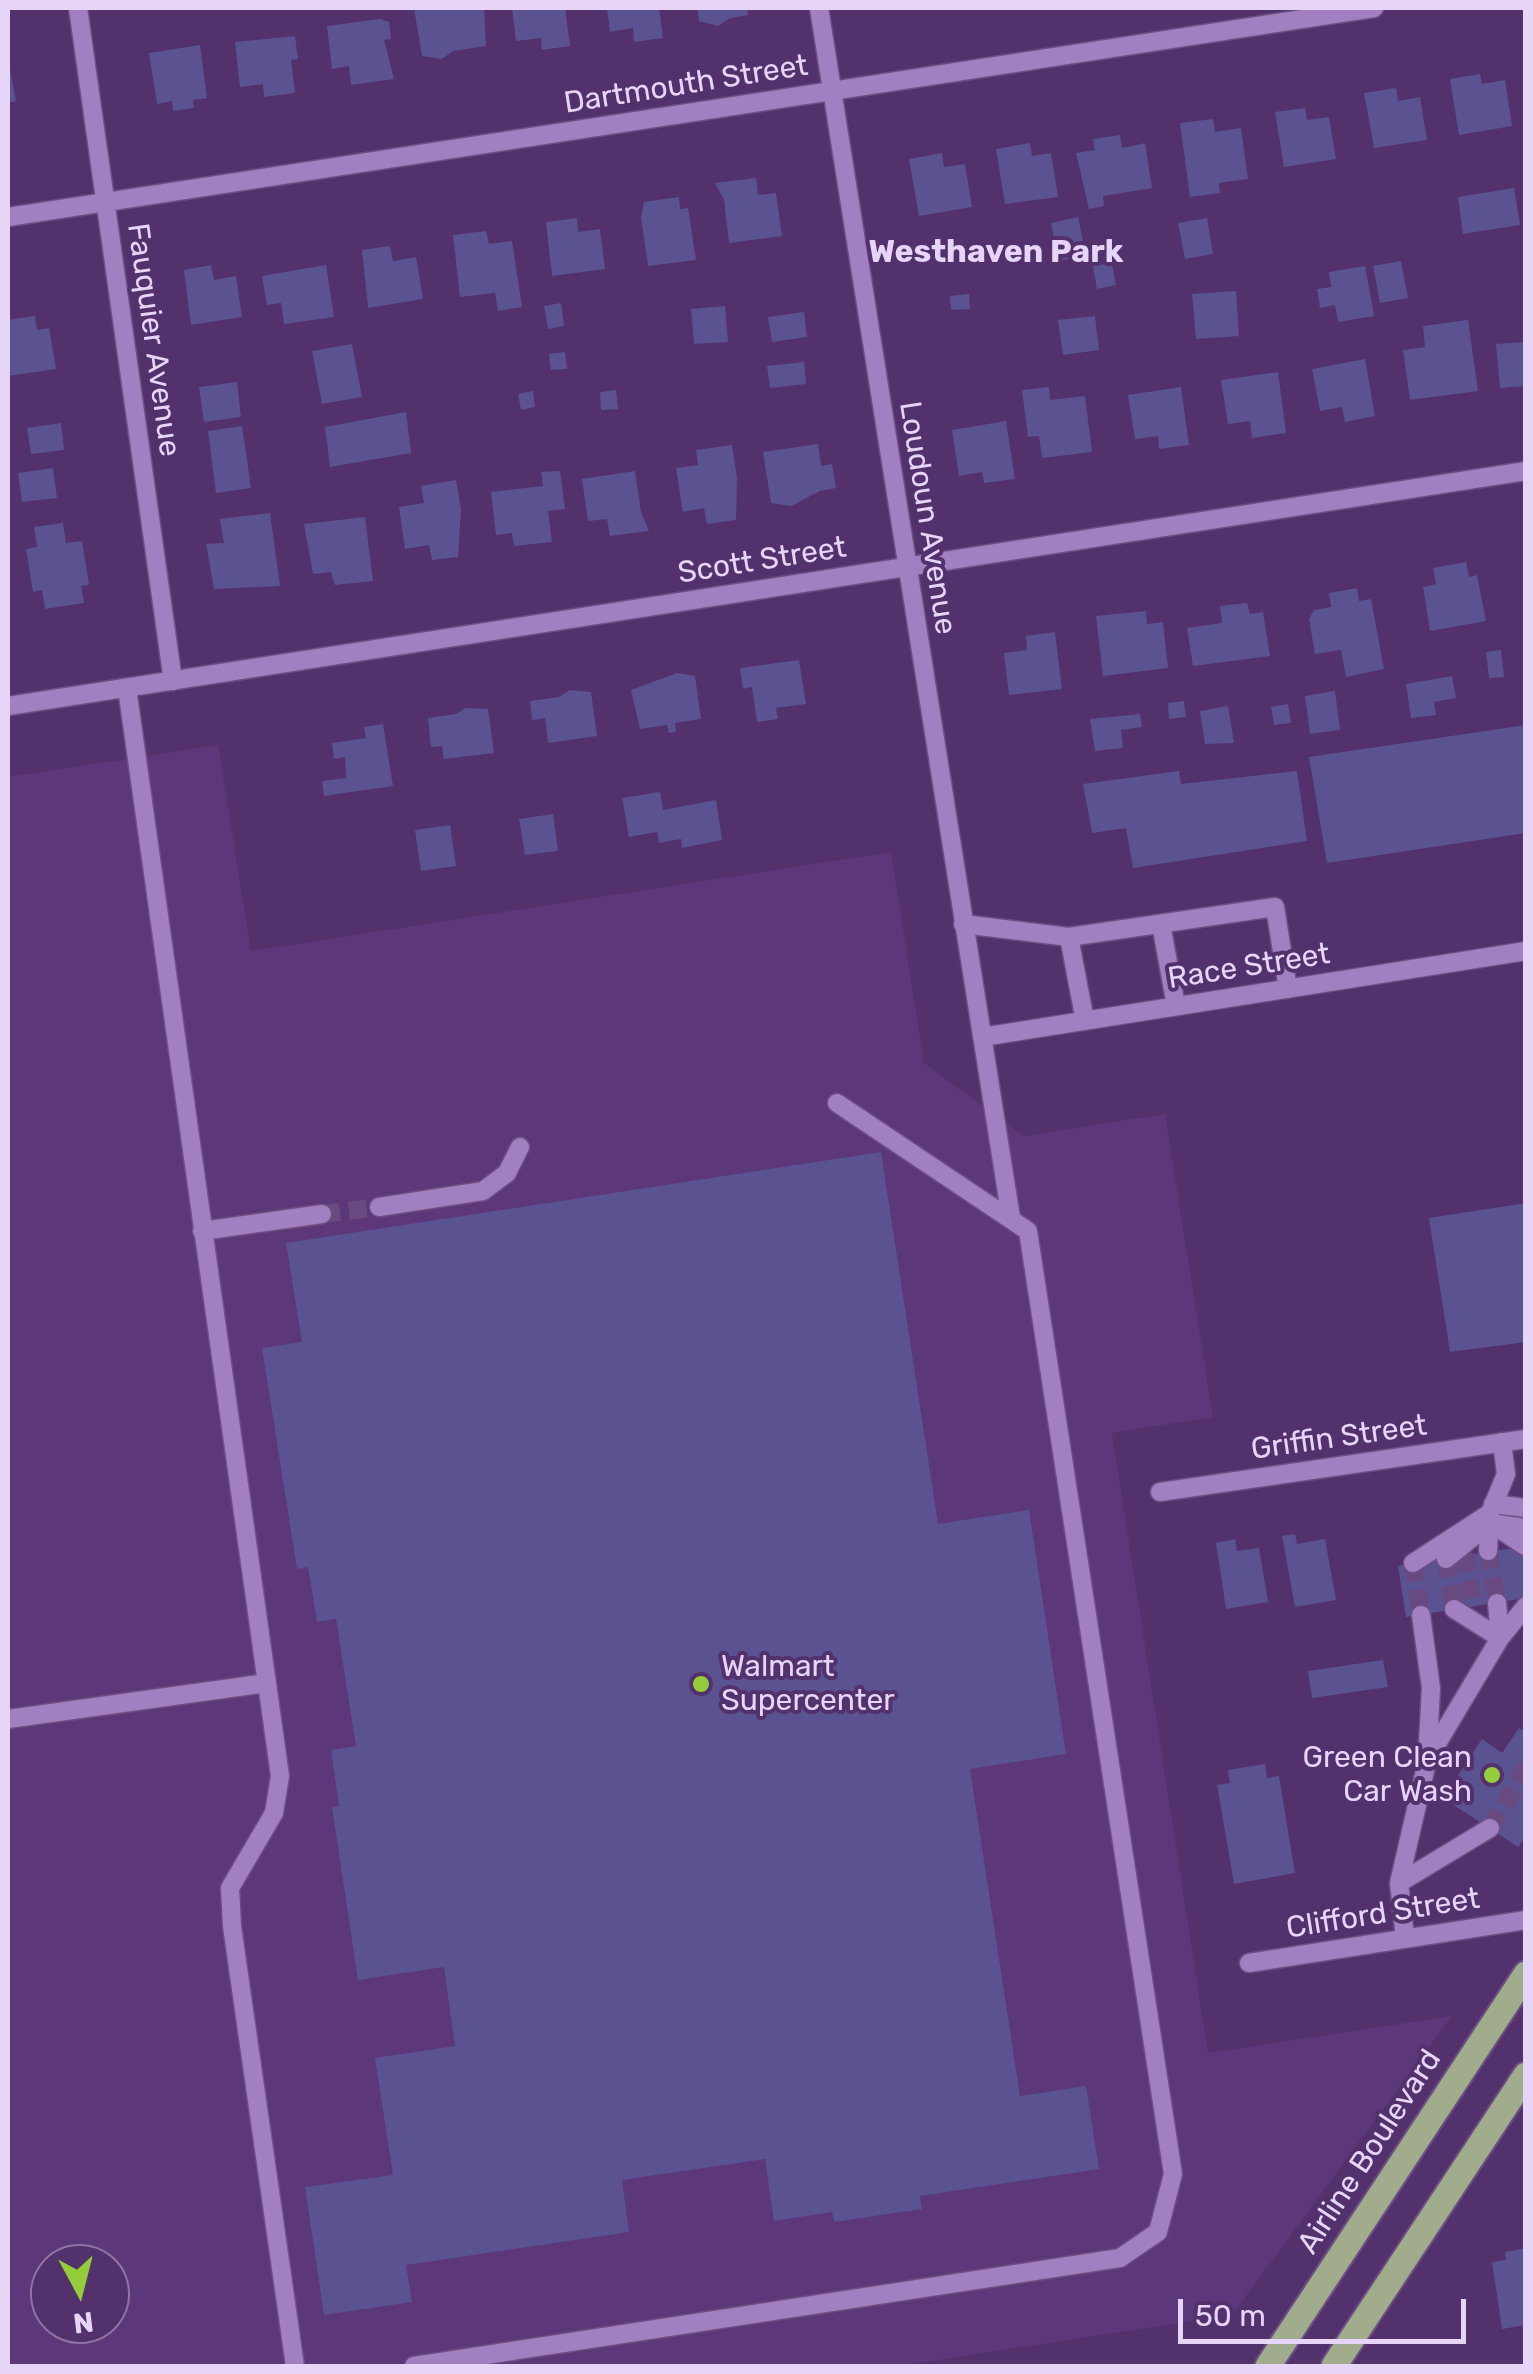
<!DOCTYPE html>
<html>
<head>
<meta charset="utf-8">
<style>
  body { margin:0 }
  #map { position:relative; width:1533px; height:2374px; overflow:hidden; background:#52316c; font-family:Rubik,sans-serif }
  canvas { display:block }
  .frame { position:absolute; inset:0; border:10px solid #e7d5f8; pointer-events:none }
  .north { position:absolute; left:30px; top:2244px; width:100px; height:100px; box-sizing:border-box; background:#52316c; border:2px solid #8e73a4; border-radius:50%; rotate:173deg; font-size:28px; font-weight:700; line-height:40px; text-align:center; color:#e7d5f8 }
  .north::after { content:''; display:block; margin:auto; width:35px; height:45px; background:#95cc3b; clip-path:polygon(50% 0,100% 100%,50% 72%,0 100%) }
  .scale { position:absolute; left:1178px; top:2299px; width:288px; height:45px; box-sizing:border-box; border:5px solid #e7d5f8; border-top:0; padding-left:12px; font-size:30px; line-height:35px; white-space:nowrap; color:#e7d5f8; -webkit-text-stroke:8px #52316c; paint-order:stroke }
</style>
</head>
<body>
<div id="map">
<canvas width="1533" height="2374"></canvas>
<div class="frame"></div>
<div class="north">N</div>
<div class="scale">50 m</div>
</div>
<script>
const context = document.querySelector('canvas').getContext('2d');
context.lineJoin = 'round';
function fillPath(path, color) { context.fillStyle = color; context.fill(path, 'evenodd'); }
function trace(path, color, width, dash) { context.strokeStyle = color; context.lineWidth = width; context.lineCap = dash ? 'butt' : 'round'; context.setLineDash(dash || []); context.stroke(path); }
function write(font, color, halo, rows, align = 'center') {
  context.font = font + ' Rubik,sans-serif'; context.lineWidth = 8; context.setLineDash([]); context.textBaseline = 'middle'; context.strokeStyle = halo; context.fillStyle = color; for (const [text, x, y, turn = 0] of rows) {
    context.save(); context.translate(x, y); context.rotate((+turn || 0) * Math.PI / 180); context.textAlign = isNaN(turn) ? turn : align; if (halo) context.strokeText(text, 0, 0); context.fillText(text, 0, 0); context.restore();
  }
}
fillPath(new Path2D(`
  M218,745L251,951L891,852L924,1063L1024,1136L1165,1114L1213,1417L1112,1433L1208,2053L1452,2016L1232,2315L899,2366H8V777ZM50,2264H110V2324H50Z`), '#5c3779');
fillPath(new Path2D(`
  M414,8H484L486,46L453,51L442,59L422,56Z
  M512,8H565L570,46L542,50L541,38L516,41Z
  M607,8H659L663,38L634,42L633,28L610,32Z
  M697,8H747L748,15L730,18L718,26L699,21Z
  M380,19L389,22L391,39L384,40L394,79L351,85L349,66L332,69L327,26Z
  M295,36L298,59L291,60L295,93L264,97L263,84L240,87L235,42Z
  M200,45L207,98L193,100L194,108L173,111L172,101L157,104L149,53Z
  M8,59L16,101L8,103Z
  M1480,74L1482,84L1505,80L1512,126L1459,135L1450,79Z
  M1396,88L1398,101L1420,97L1427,140L1374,148L1364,93Z
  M1305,108L1307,120L1329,117L1336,159L1284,167L1275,112Z
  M1213,119L1215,132L1241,128L1248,179L1219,183L1220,193L1190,197L1180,123Z
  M1120,135L1122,148L1145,143L1152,188L1103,196L1104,206L1089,209L1076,153L1095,150L1093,139Z
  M1030,143L1032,156L1051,153L1058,197L1005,204L996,149Z
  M942,153L944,167L965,164L972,207L919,216L909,159Z
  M756,178L758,195L776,193L782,236L729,243L724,200L715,183Z
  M1514,188L1520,225L1463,234L1458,197Z
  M679,197L680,209L688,208L696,260L648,266L641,217L644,202Z
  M1078,217L1086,256L1058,261L1051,223Z
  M577,218L578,232L600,229L605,269L552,276L546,222Z
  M1207,218L1213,254L1185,259L1178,223Z
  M486,231L489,244L512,241L522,307L498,311L495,293L460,297L453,235Z
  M390,246L393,261L416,257L423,299L368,308L362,250Z
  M1401,261L1408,298L1380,303L1373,266Z
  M1112,263L1116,285L1097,289L1093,266Z
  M211,265L214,280L236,276L242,317L191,325L184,270Z
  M326,265L334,317L284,324L281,303L267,305L262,276Z
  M1365,266L1374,316L1338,322L1335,305L1320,308L1317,289L1331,287L1329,272Z
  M1236,291L1239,336L1196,339L1192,294Z
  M969,294L970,309L951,310L950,296Z
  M561,303L564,326L548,329L544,306Z
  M725,306L728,342L694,344L691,309Z
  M804,312L807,337L772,342L768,317Z
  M35,316L37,330L49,328L56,369L8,376V320Z
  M1095,316L1099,350L1063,355L1058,320Z
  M1468,320L1478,391L1410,400L1403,350L1425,347L1423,326Z
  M1526,342V386L1500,388L1496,344Z
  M352,344L362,397L322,404L312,351Z
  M565,352L567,369L551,370L549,354Z
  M1365,359L1375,416L1345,422L1342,407L1320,411L1312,369Z
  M804,362L806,384L770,388L767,366Z
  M1278,372L1286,433L1252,438L1250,421L1228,424L1221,380Z
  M237,382L241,417L204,422L199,387Z
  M1049,387L1050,400L1085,396L1092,452L1042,458L1039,436L1028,437L1022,390Z
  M1181,387L1189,445L1159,449L1158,436L1135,439L1128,395Z
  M616,390L618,409L601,410L600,392Z
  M533,391L535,407L521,410L518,394Z
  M406,412L411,453L330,467L325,427Z
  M1006,421L1015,479L984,483L982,472L959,476L952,430Z
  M61,423L64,450L31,454L27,428Z
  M242,426L251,488L216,493L208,431Z
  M818,444L821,466L832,464L836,488L820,491L791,506L771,503L763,452Z
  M732,445L737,477L736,520L707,524L704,508L683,512L676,468L698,465L696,450Z
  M53,468L57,498L22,502L18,473Z
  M560,471L565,509L548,511L552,542L514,546L512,533L496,535L491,492L543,486L541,472Z
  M635,471L641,512L649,531L610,536L607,519L588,521L582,479Z
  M456,480L461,509L458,557L432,560L429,545L405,549L399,507L424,503L421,486Z
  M270,513L280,586L214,589L206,544L224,543L220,519Z
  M365,517L373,581L335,585L331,572L313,574L304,524Z
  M63,523L66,543L82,541L89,585L81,586L84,603L45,609L42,590L33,592L26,549L37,547L34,527Z
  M1466,562L1469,577L1477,575L1486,621L1430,631L1423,587L1436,584L1433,568Z
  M1357,588L1359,601L1371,599L1384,669L1346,677L1341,650L1315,654L1309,619L1314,610L1331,607L1329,593Z
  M1247,603L1250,614L1263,612L1270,656L1193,666L1187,628L1222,623L1220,606Z
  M1146,611L1147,624L1163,622L1168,668L1103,676L1096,616Z
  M1055,632L1062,689L1009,695L1004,653L1027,650L1026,636Z
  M1501,650L1504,677L1489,678L1486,652Z
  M799,660L806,704L776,708L778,719L757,722L752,687L743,689L740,668Z
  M677,673L695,676L701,719L675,723L676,732L669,733L667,725L640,729L631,690Z
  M1452,676L1456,698L1434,702L1436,715L1411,718L1406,684Z
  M570,690L591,692L597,736L548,743L545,718L532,720L530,701L559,697Z
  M1335,691L1340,730L1310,734L1305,696Z
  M1184,701L1186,717L1169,719L1168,703Z
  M1288,704L1291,723L1274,725L1271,707Z
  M1228,706L1234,743L1205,744L1200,711Z
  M465,708L488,709L494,753L444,759L442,746L431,747L428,718L456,714Z
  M1140,714L1142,727L1121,730L1123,748L1095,751L1090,719Z
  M383,724L393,786L324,796L322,781L346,778L345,757L334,759L332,743L366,738L364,727Z
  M1526,725V833L1327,863L1309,757Z
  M1179,771L1181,784L1297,771L1307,841L1133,868L1126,828L1092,833L1083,784Z
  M660,792L663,810L716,800L722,840L682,848L681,839L659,843L657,832L629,837L622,798Z
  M553,814L558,851L525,855L519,819Z
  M450,825L456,866L421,871L415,830Z
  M881,1152L938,1524L1029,1510L1066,1754L970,1769L1020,2096L1086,2086L1099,2169L920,2196L922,2209L834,2222L832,2212L774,2221L765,2159L622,2180L629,2232L406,2265L412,2302L324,2315L305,2187L393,2175L375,2058L455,2046L444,1967L358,1980L332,1807L339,1806L331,1750L356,1746L336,1619L317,1622L308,1567L297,1569L262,1348L302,1342L286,1243Z
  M1526,1203V1342L1450,1352L1429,1218Z
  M1295,1534L1297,1544L1325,1539L1336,1600L1295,1607L1282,1536Z
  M1235,1539L1237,1551L1259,1548L1268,1602L1226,1609L1216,1543Z
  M1526,1546V1598L1406,1617L1398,1566Z
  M1383,1660L1388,1687L1312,1698L1308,1671Z
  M1519,1728L1526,1732V1836L1518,1847L1443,1798L1482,1739L1502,1753Z
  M1265,1764L1267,1778L1279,1776L1295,1873L1234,1884L1217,1785L1230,1783L1228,1770Z
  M1526,2248V2325L1502,2329L1492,2262L1506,2260L1505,2252Z`), '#5b5292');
trace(new Path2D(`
  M322,1214L379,1207
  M1488,1551L1497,1603
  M1465,1554L1473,1606
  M1446,1559L1454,1609
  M1413,1563L1421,1615
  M1490,1828L1526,1768`), '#684a81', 18, [18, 9]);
const minor = new Path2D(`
  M78,8L173,681
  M819,8L1011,1218
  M8,217L1374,8
  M127,688L280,1776L274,1813L230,1888L232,1926L295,2366
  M8,706L1526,471
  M963,924L1069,937L1275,907L1288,989
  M1161,924L1176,1006
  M1069,937L1085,1021
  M982,1037L1526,951
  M379,1207L483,1191L507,1173L520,1147
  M202,1231L322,1214
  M1160,1492L1526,1439
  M1493,1504L1526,1508
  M1495,1526L1525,1546
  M1488,1551L1490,1513L1506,1474L1502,1442
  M1446,1559L1490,1523L1526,1528
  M1413,1563L1490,1513
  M1497,1603L1500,1638
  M1454,1609L1500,1638
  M8,1719L267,1683
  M1429,1757L1500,1638L1526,1606
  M1399,1883L1490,1828
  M1405,1938L1399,1883L1427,1762L1431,1688L1421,1615
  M1249,1963L1526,1920
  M414,2366L1120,2258L1158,2232L1173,2174L1028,1231L837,1103`);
const major = new Path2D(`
  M1268,2366L1526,1974
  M1334,2366L1526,2075`);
trace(minor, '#6c4f82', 21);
trace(major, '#6c4f82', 29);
trace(minor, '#a27fc1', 18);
trace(major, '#a1ac8d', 25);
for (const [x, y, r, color] of [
  [701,1684,10,"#95cc3b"],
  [1492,1775,10,"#95cc3b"]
]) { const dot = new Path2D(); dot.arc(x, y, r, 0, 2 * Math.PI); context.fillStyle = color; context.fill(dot); trace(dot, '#52316c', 4); }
write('30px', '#e7d5f8', '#52316c', [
  ["Dartmouth Street",686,85,-9],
  ["Fauquier Avenue",153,340,82],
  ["Loudoun Avenue",927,518,81],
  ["Scott Street",762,561,-9],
  ["Race Street",1249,967,-9],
  ["Griffin Street",1339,1438,-8],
  ["Clifford Street",1383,1914,-9],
  ["Airline Boulevard",1370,2152,-57]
]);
write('30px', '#e7d5f8', '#52316c', [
  ["Walmart",721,1667],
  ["Supercenter",721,1701],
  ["Green Clean",1472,1758,"right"],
  ["Car Wash",1472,1792,"right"]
], 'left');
write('bold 32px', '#e7d5f8', '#52316c', [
  ["Westhaven Park",996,253]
]);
</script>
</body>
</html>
